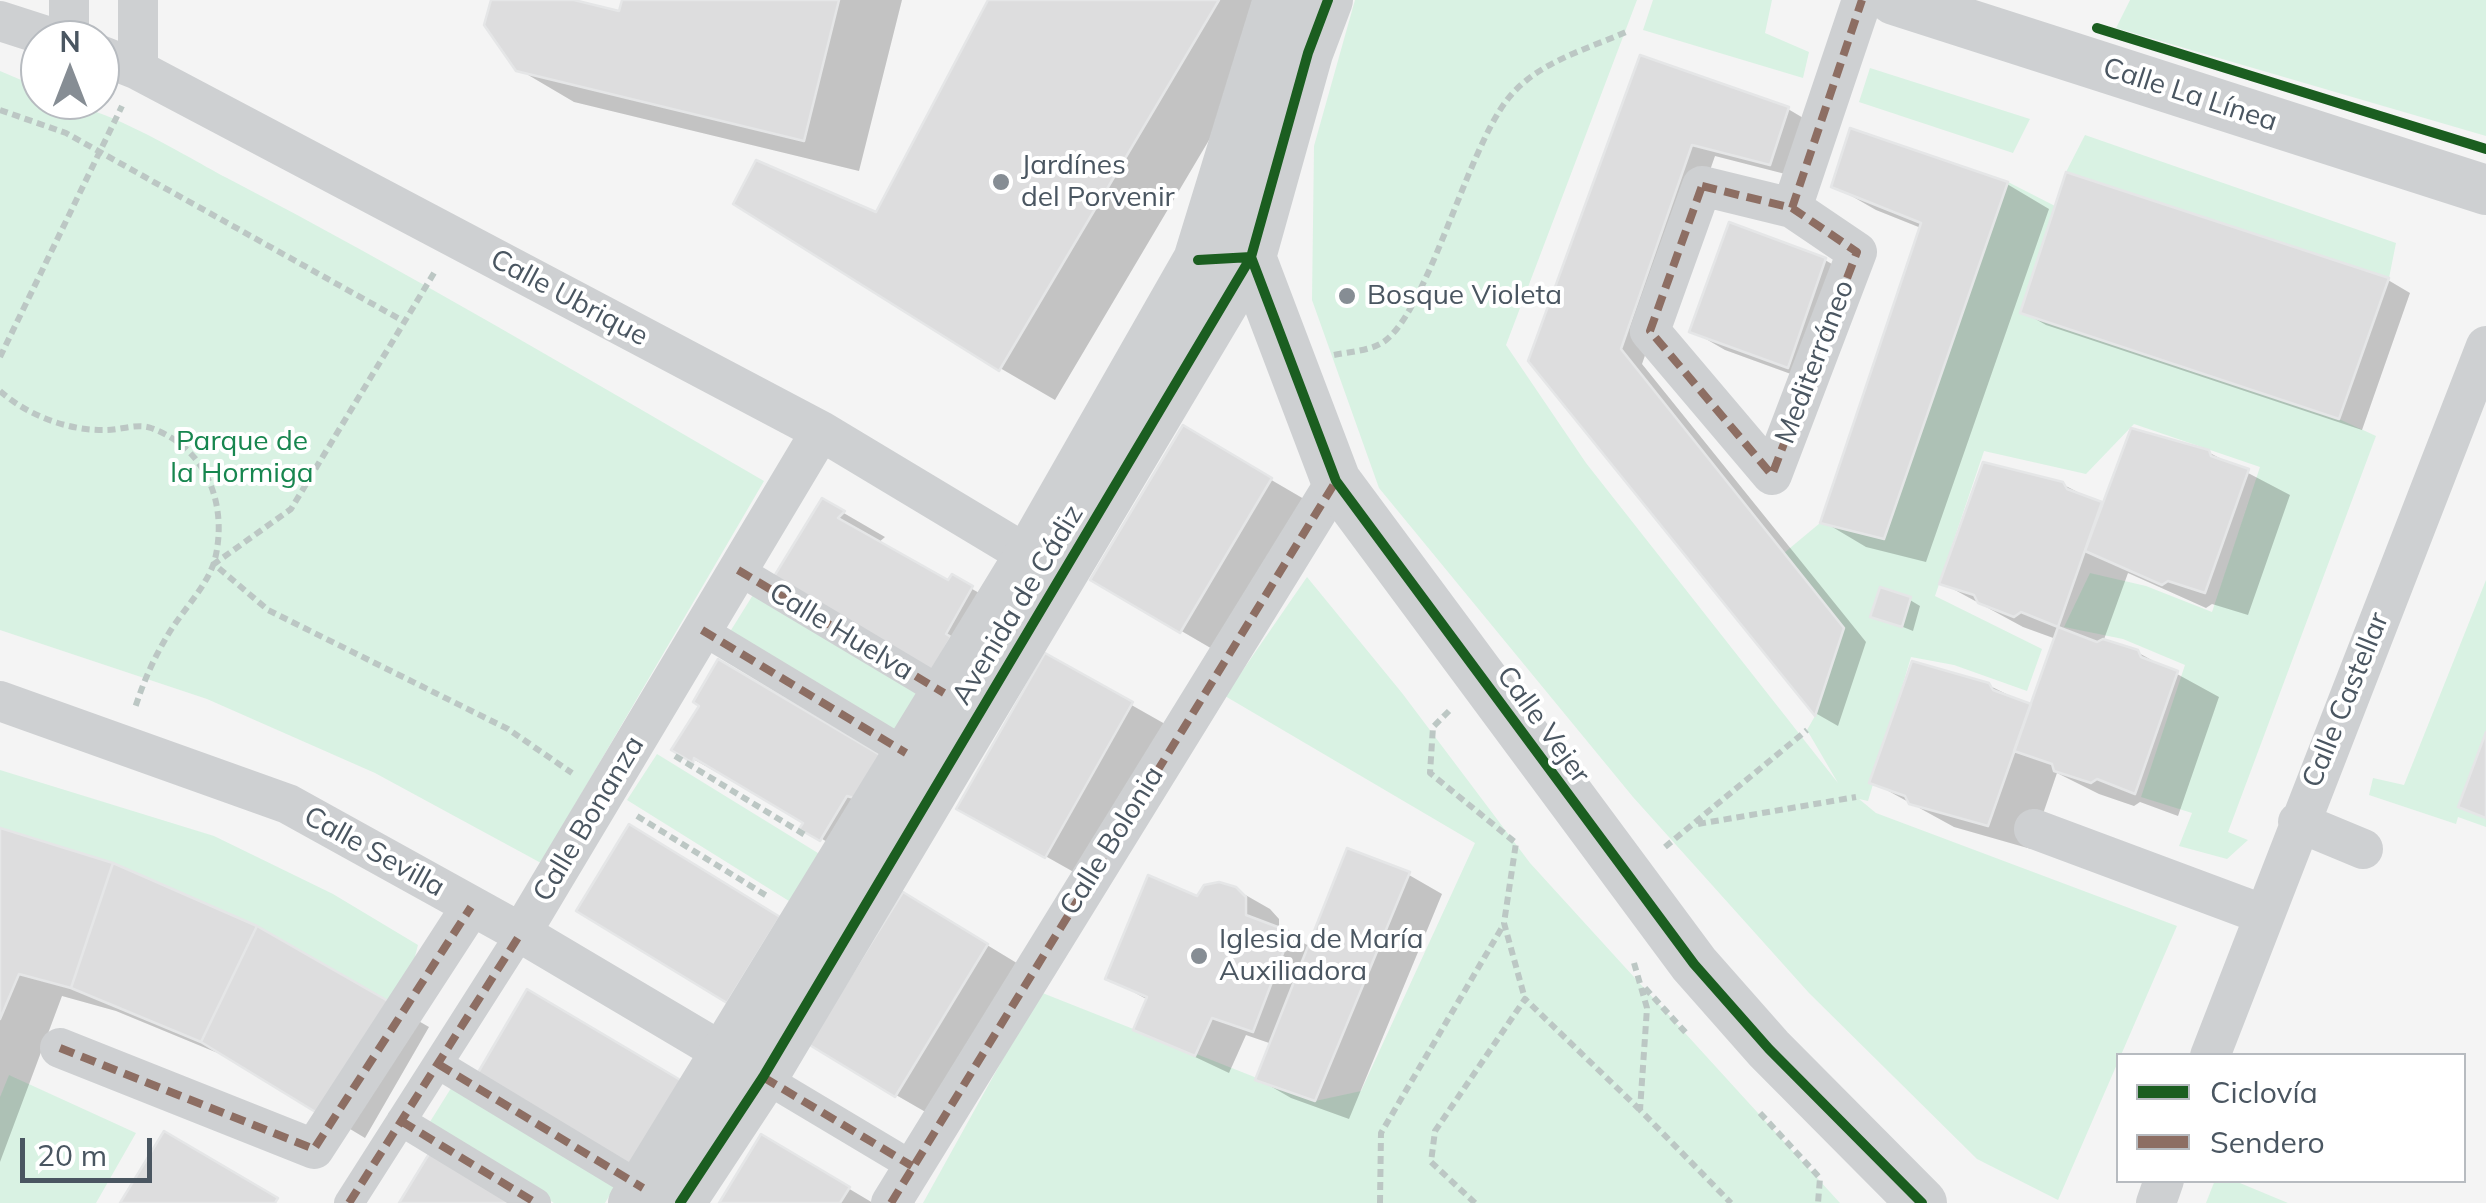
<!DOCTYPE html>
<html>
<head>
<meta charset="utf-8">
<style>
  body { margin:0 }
  #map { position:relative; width:2486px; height:1203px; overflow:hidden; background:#f4f4f4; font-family:Mulish,sans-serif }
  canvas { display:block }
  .legend { position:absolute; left:2116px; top:1053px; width:350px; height:130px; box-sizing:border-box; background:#fff; border:2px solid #b7bbc0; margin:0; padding:12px 18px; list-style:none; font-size:30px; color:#4a5661 }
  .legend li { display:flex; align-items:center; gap:20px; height:50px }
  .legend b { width:50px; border:2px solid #b7bbc0 }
  .north { position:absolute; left:20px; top:20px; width:100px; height:100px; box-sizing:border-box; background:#fff; border:2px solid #b7bbc0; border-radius:50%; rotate:0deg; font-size:28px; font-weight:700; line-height:40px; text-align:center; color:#4a5661 }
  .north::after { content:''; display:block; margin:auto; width:35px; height:45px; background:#868d94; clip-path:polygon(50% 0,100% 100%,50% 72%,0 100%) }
  .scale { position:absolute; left:20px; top:1138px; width:132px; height:45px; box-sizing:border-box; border:5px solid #4a5661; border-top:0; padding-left:12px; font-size:30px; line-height:35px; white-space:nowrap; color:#4a5661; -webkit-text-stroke:8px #fff; paint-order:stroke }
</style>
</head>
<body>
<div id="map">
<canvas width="2486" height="1203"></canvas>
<ul class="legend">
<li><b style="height:12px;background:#1b5e20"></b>Ciclovía</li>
<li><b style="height:12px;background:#8d6e63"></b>Sendero</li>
</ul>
<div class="north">N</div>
<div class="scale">20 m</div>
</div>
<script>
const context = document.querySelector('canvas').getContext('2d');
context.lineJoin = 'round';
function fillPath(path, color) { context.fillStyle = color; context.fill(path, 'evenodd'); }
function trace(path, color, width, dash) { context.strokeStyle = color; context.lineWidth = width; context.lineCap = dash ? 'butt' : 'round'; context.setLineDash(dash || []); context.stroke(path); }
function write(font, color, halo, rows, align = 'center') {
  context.font = font + ' Mulish,sans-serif'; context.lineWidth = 8; context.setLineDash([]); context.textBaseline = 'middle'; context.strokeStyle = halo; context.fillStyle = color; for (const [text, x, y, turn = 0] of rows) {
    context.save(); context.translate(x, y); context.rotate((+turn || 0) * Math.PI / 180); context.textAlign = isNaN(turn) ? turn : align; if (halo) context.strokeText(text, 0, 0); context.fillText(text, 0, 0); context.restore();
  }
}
fillPath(new Path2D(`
  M1355,0H1637L1506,345L1586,463L1838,783L1807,730L1815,716L1784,553L1820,523L1884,538L2008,182L2055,206L2021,313L2339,419L2376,436L2228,832L2248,840L2227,859L2179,846L2192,813L2141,797L2185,665L2123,639L2064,627L2090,573L2146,586L2212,612L2260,467L2134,424L2086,474L1984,451L1935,596L2042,649L2027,691L1954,665L1911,657L1868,801L1859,799L1876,813L2177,926L2058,1200L1977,1159L1809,993L1633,797L1379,488L1312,300L1314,146Z
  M1653,0H1772L1765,33L1809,52L1803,78L1643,30Z
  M2130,0H2486V136L2116,28Z
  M1870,68L2030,119L2013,153L1859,102Z
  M0,71L40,88V100C97,100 176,151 227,178C410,273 586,378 764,481L541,863L375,773L207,699L0,630Z
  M2085,135L2396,243L2389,278L2066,172Z
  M1307,577L1402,693L1530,863L1840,1203H923L1040,992L1315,1101L1361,1091L1475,843L1225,696Z
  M2486,580V827L2458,817L2456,824L2369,795L2373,778L2404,785Z
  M756,590L928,692L897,739L728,635Z
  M657,754L826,858L797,906L627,800Z
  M0,770L214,836L333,894L418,945L413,964L388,1001L257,926L114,863L0,828Z
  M9,1075L136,1133L96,1203H0V1097Z
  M453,1085L617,1183L605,1203H554L428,1125Z
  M2215,1180L2235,1181L2288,1203H2206Z`), '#d9f2e3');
fillPath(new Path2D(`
  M493,0H562L621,14L624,0H902L859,171L574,102L518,69Z
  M990,0H1292L1055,400L1000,368L877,215Z
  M1641,58L1788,109L1810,122L1793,176L1715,156L1642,364L1866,642L1838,726L1817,714L1531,360Z
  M2007,184L2049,209L1926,562L1866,547L1824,522L1921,228L1876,210L1834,186Z
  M1731,225L1825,260L1859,280L1821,385L1725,350L1692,331Z
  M2388,280L2410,293L2362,430L2046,325L2023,312Z
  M1184,429L1304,499L1214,650L1094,580Z
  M2208,452L2290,495L2248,615L2212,604L2206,608L2128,573L2103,642L2137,652L2219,697L2178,816L2140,802L2134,806L2099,794L2057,773L2031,849L1954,827L1872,782L1988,685L2033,707L2056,639L2023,627L1942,583L2062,484L2103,505Z
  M823,501L885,537L878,543L949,584L953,578L1014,613L971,701Z
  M1910,600L1920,606L1913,631L1873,615Z
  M1045,656L1165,724L1079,875L960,808Z
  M702,705L897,821L864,863L803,828L806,822L675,749Z
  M0,829L256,928L429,1027L365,1138L237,1061L116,1011L62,996L0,1162Z
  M1349,851L1409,875L1442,894L1349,1119L1291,1098L1258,1079L1272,1044L1246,1035L1229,1073L1136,1029L1148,1000L1108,978L1198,899L1235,889L1270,909L1279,919V930L1311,947Z
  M936,914L1020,965L929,1114L896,1095Z
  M762,1137L873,1203H722Z`), '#0003');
const building = new Path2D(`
  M491,0H574L619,11L622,0H839L804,141L516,71L484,25Z
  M988,0H1219L999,371L733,204L756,160L876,212Z
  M1640,55L1789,107L1770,165L1692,145L1621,349L1844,628L1815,716L1528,361Z
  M1850,128L2008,182L1884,539L1820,523L1921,223L1831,187Z
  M2066,172L2389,278L2339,419L2020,313Z
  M1729,222L1826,258L1788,368L1689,332Z
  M1183,425L1272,478L1180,633L1090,580Z
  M2131,428L2209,450L2211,456L2249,469L2205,593L2168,581L2162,585L2085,551Z
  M1983,462L2063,482L2067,489L2102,502L2058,627L2021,612L2014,617L1978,603L1974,595L1939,584Z
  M822,498L845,511L838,518L948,580L952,574L973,586L946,634L951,637L928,679L770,583Z
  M1880,587L1911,597L1902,627L1870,617Z
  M2058,627L2097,642L2103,639L2138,650L2141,657L2178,671L2135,794L2097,779L2091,783L2054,771L2052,764L2014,751Z
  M1045,653L1133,702L1045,858L956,809Z
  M718,659L880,755L854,798L847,796L820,841L799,829L803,823L694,758L693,763L671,750L699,706L693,702Z
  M1912,661L1989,683L1993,690L2031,704L1988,826L1909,804L1905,796L1869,783Z
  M2486,732V818L2458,807Z
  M629,824L780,917L727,1003L576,911Z
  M0,828L113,863L71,988L19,974L0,1019Z
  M1347,848L1410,872L1315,1101L1255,1080Z
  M113,863L257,926L201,1042L71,988Z
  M1148,875L1197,896L1204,885L1219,882L1236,887L1246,897V915L1291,932L1253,1032L1212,1018L1195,1056L1133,1030L1147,997L1105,979Z
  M903,892L988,944L895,1097L808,1044Z
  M257,926L388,1001L322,1116L201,1042Z
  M527,989L682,1081L630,1168L476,1076Z
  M164,1131L278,1198L275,1203H120Z
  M761,1134L850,1187L840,1203H719Z
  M432,1149L522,1203H399Z`);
fillPath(building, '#ddddde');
trace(building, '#e5e6e7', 2.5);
trace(new Path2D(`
  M0,110L66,133L405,322
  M434,273L291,509L214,564L268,610L508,729L572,773
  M1334,355C1348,352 1367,351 1380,344C1425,321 1466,152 1507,100C1535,63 1585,50 1626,32
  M0,357L122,106
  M0,391C27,415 68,431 106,430C119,430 139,423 151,428C207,448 228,505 215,559C208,586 180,613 166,638C153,660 143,683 135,708
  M1449,711L1433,727L1430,773L1516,843L1504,923L1525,999
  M675,756L805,835
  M637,816L767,896
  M1698,824L1856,797
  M1665,847L1807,730
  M1634,963L1647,1008L1640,1110L1731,1203
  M1645,988L1687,1034
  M1760,1113L1820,1178L1818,1203
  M1380,1203L1381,1133L1504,924
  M1475,1203L1431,1162L1435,1131L1525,999L1639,1109`), '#bcc7c4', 6, [8, 5]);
trace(new Path2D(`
  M738,570L944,693
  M702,630L906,753
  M438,1064L643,1188
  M763,1077L912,1166
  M401,1121L536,1203
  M349,1203L521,933`), '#ced0d2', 30);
trace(new Path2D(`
  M69,0V40
  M0,21L59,40
  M100,55L138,70L821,431L1029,556
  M138,70V0
  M1702,186L1792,208L1857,252L1772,475L1650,331Z
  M1792,208L1862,0
  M0,701L288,804L521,933L747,1067
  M2298,822L2363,849
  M2034,829L2262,914
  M521,933L821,431
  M60,1048L314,1149L471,907
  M2210,1056L2486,346
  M891,1203L1336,481
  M2156,1203L2164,1180`), '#ced0d2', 40);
trace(new Path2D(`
  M1894,0L2486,190
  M1228,258L1251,257L1336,481L1694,964L1769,1049L1922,1203
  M633,1203L1029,556L1198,260L1278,0
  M680,1203L763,1077L1251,257L1308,53L1328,0`), '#ced0d2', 50);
trace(new Path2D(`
  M1702,186L1792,208L1857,252L1772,475L1650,331Z
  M1792,208L1862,0
  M738,570L944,693
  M702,630L906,753
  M60,1048L314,1149L471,907
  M438,1064L643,1188
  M763,1077L912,1166
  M401,1121L536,1203
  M349,1203L521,933
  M891,1203L1336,481`), '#8d6e63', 8, [15, 8]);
trace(new Path2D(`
  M2097,28L2486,149
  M1198,260L1251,257L1336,481L1694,964L1769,1049L1922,1203
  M680,1203L763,1077L1251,257L1308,53L1328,0`), '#1b5e20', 10);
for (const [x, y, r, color] of [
  [1001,182,10,"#868d94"],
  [1347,296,10,"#868d94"],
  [1199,956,10,"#868d94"]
]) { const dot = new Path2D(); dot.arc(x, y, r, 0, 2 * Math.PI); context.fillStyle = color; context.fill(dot); trace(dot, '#fff', 4); }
write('28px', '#4a5661', '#fff', [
  ["Calle La Línea",2190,95,18],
  ["Calle Ubrique",569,298,28],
  ["Mediterráneo",1815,362,-69],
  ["Avenida de Cádiz",1018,605,-59],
  ["Calle Huelva",841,632,31],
  ["Calle Castellar",2346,700,-68],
  ["Calle Vejer",1543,725,54],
  ["Calle Bonanza",589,819,-59],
  ["Calle Bolonia",1112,841,-58],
  ["Calle Sevilla",374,852,29]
]);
write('28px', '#4a5661', '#fff', [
  ["Jardínes",1021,166],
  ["del Porvenir",1021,198],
  ["Bosque Violeta",1367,296],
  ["Iglesia de María",1219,940],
  ["Auxiliadora",1219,972]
], 'left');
write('28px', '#17864f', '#fff', [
  ["Parque de",242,442],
  ["la Hormiga",242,474]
]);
</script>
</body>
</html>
